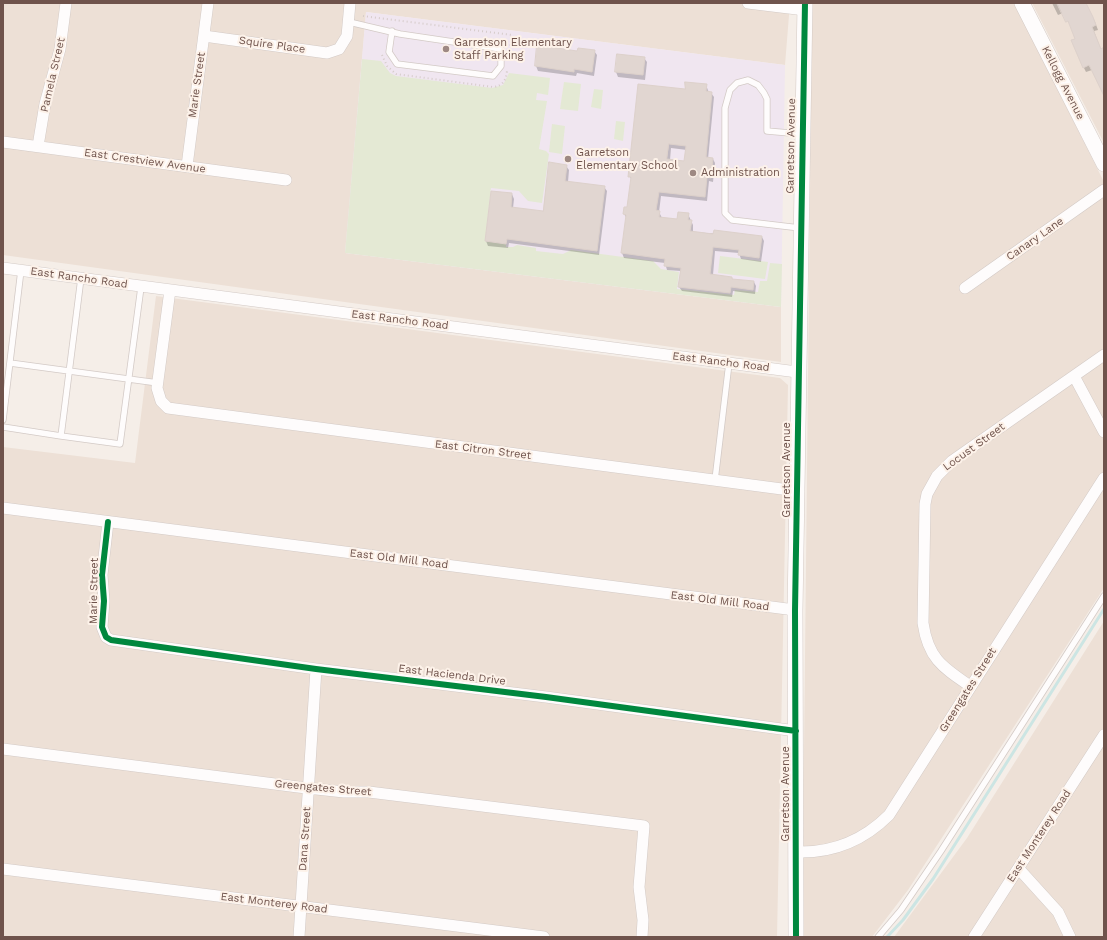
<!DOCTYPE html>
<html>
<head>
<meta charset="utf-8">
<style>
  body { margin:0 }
  #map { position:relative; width:1107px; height:940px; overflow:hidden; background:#f5eee8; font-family:"Work Sans",sans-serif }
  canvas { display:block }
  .frame { position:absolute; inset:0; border:4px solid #6f534c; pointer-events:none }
</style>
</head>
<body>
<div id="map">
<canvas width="1107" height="940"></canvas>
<div class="frame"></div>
</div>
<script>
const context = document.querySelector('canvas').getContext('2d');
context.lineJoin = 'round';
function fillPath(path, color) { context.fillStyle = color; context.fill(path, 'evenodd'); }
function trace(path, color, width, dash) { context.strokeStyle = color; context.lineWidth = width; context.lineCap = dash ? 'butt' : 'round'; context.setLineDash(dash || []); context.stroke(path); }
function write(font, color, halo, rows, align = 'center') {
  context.font = font + ' "Work Sans",sans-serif'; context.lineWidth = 4; context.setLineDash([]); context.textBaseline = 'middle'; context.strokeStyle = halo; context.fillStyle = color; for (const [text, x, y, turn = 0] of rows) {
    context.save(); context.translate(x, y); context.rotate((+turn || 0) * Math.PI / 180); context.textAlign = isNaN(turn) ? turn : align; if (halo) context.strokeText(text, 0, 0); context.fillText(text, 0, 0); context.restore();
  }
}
fillPath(new Path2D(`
  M3,3H790L785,65L366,12L346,253L781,307V362L3,255Z
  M812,3H1014L1104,182V588L908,890L872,937H802Z
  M1032,3H1104V143Z
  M156,296L780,378L788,385L777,937H3V447L135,463Z
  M1104,621V937H894L967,838Z`), '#ede0d6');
fillPath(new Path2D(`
  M366,12L785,65L781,307L345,253Z`), '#f0e6f0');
fillPath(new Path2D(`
  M362,59L381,61L390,73L396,76L492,88L503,85L509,73L550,78L548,95L537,93L536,100L547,101L539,149L546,151L549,154L542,203L528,201L519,191L491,188L485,241L506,244V247H513L517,245L536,248V251L563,254L571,250L653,261L661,269L679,272L677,289L734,295L735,290L758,292L760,281H767L770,263L782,264L781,307L345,253Z
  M564,82L581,84L578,111L560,109Z
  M594,89L603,90L601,109L591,107Z
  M616,121L625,122L623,141L614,139Z
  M552,124L565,126L562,154L549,152Z
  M720,256L768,262L765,279L718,273Z`), '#e4e9d4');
fillPath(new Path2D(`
  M1052,3L1086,4L1095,22L1098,30L1094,31L1101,50L1104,52V93L1092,70L1086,72L1084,68L1071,25L1063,13L1058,15Z
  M594,51L597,55L594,76L577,73L576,76L538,71L536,66L578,52Z
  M644,58L647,62L645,80L618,77L616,72Z
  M706,85L709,93H711L714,97L708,159H713L715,163L713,182L709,181L707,201L661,196L659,212L662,218L678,220L688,214L693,225V232L762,237L764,241L761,262L741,259L739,253L715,251L713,275L732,278L733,280L754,282L756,286L755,294L733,291L732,297L682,291L679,287L681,271L667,270L665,263L624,258L622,253L627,219L624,214L628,208L632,180L629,176L685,90ZM671,148L687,150L685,162L670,160Z
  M566,166L569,170L568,182L604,187L607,191L599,255L509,243L508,248L488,246L486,241L512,194L514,199L513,208L544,212Z`), '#0003');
trace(new Path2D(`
  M887,937L903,920L933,879L1104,609`), '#cce5e3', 3);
const building = new Path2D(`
  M1057,3H1086L1093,17L1096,25L1092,27L1101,49L1104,47V96L1089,65L1083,68L1071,40L1075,39L1068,21L1066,22Z
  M537,45L577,51L578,48L595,50L592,72L574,69V72L535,66Z
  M617,54L645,57L643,75L615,72Z
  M685,82L707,84L706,91L712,92L706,157L713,158L711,178L707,177L705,197L659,192L656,210L660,211L659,217L677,219L678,212L689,213L688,220H692L690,231L713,234L714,230L762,236L759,258L738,255L739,250L713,247L710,274L732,277V279L754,281L753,290L731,287L730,293L678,287L681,268L664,266L665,259L621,253L626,215L623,214L624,207H627L631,177H628L638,84L685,89ZM669,144L686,146L684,161L667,159Z
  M549,162L567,165L565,181L605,186L597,251L507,239L506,244L485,241L491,191L512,193L511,207L543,211Z`);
fillPath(building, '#e1d6d1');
trace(building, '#ddd1cb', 1);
const lane = new Path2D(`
  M349,22L400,34L501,49V66L493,76L397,64L389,52L392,31
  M800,228L732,220L725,213V108L730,90L737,83L748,80L758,85L764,93L767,99V131L801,134
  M81,278L61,436L120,444L141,287
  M10,363L158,383
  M3,420L21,270
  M3,427L61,436
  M715,480L729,363
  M878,937L901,910L941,851L1104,596`);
const street = new Path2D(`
  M748,3L805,10
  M204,36L327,53L339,49L347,36L350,3
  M3,142L286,180
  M38,146L45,104L60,49L66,3
  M187,166L208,3
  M3,268L797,372
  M965,288L1104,190
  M170,290L157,388L161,401L168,408L797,491
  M1074,376L1104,432
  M3,508L795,610
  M108,522L102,575L104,601L102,627L106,637L111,640L316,669L546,697L796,731
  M970,686C942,667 928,658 923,623L925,504L927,494L937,476L952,461L1104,355
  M3,749L298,787L344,792H369L644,826L639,887L643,920L642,937
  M797,852C833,853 863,841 889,815L1104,478
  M3,869L544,937
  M1019,869L1058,912L1070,937
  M299,937L316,669
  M974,937L1104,735`);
const secondary = new Path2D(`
  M1022,3L1104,164
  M796,937L795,610L805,3`);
trace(lane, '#d3cac6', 7);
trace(street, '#d3cac6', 12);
trace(secondary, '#d4cac5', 16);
trace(new Path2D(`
  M363,16L512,35L509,53
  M382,55L387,66L396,74L493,87C503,86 506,80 507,71`), '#d6ccca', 2, [1, 3]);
trace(lane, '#fefcfc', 5.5);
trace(street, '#fefcfc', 11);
trace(secondary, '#fefcfc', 15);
trace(new Path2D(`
  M108,522L102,575L104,601L102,627L106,637L111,640L316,669L546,697L796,731
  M796,937L795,610L805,3`), '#00873e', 6);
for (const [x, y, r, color] of [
  [446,49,4,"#9e8983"],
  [568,159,4,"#9e8983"],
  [693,173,4,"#9e8983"]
]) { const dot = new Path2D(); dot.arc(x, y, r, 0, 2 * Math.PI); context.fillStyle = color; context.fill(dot); trace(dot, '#fdf2e9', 1.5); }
write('11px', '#6f534c', '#fdf2e9', [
  ["Garretson Elementary",454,43],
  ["Staff Parking",454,56],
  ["Garretson",576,153],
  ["Elementary School",576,166],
  ["Administration",701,173]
], 'left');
write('11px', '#6f534c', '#fdf2e9', [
  ["Squire Place",272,45,8],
  ["Pamela Street",53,75,-77],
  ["Kellogg Avenue",1063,83,63],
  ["Marie Street",197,85,-82],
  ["Garretson Avenue",791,146,-89],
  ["East Crestview Avenue",145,161,8],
  ["Canary Lane",1035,239,-35],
  ["East Rancho Road",79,278,8],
  ["East Rancho Road",400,320,7],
  ["East Rancho Road",721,362,7],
  ["Locust Street",974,447,-36],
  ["East Citron Street",483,450,7],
  ["Garretson Avenue",787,470,-90],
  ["East Old Mill Road",399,559,7],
  ["Marie Street",94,591,-89],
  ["East Old Mill Road",720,601,7],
  ["East Hacienda Drive",452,675,7],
  ["Greengates Street",968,690,-58],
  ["Greengates Street",323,788,5],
  ["Garretson Avenue",786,794,-90],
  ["East Monterey Road",1039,836,-57],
  ["Dana Street",305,839,-86],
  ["East Monterey Road",274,903,7]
]);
</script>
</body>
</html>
